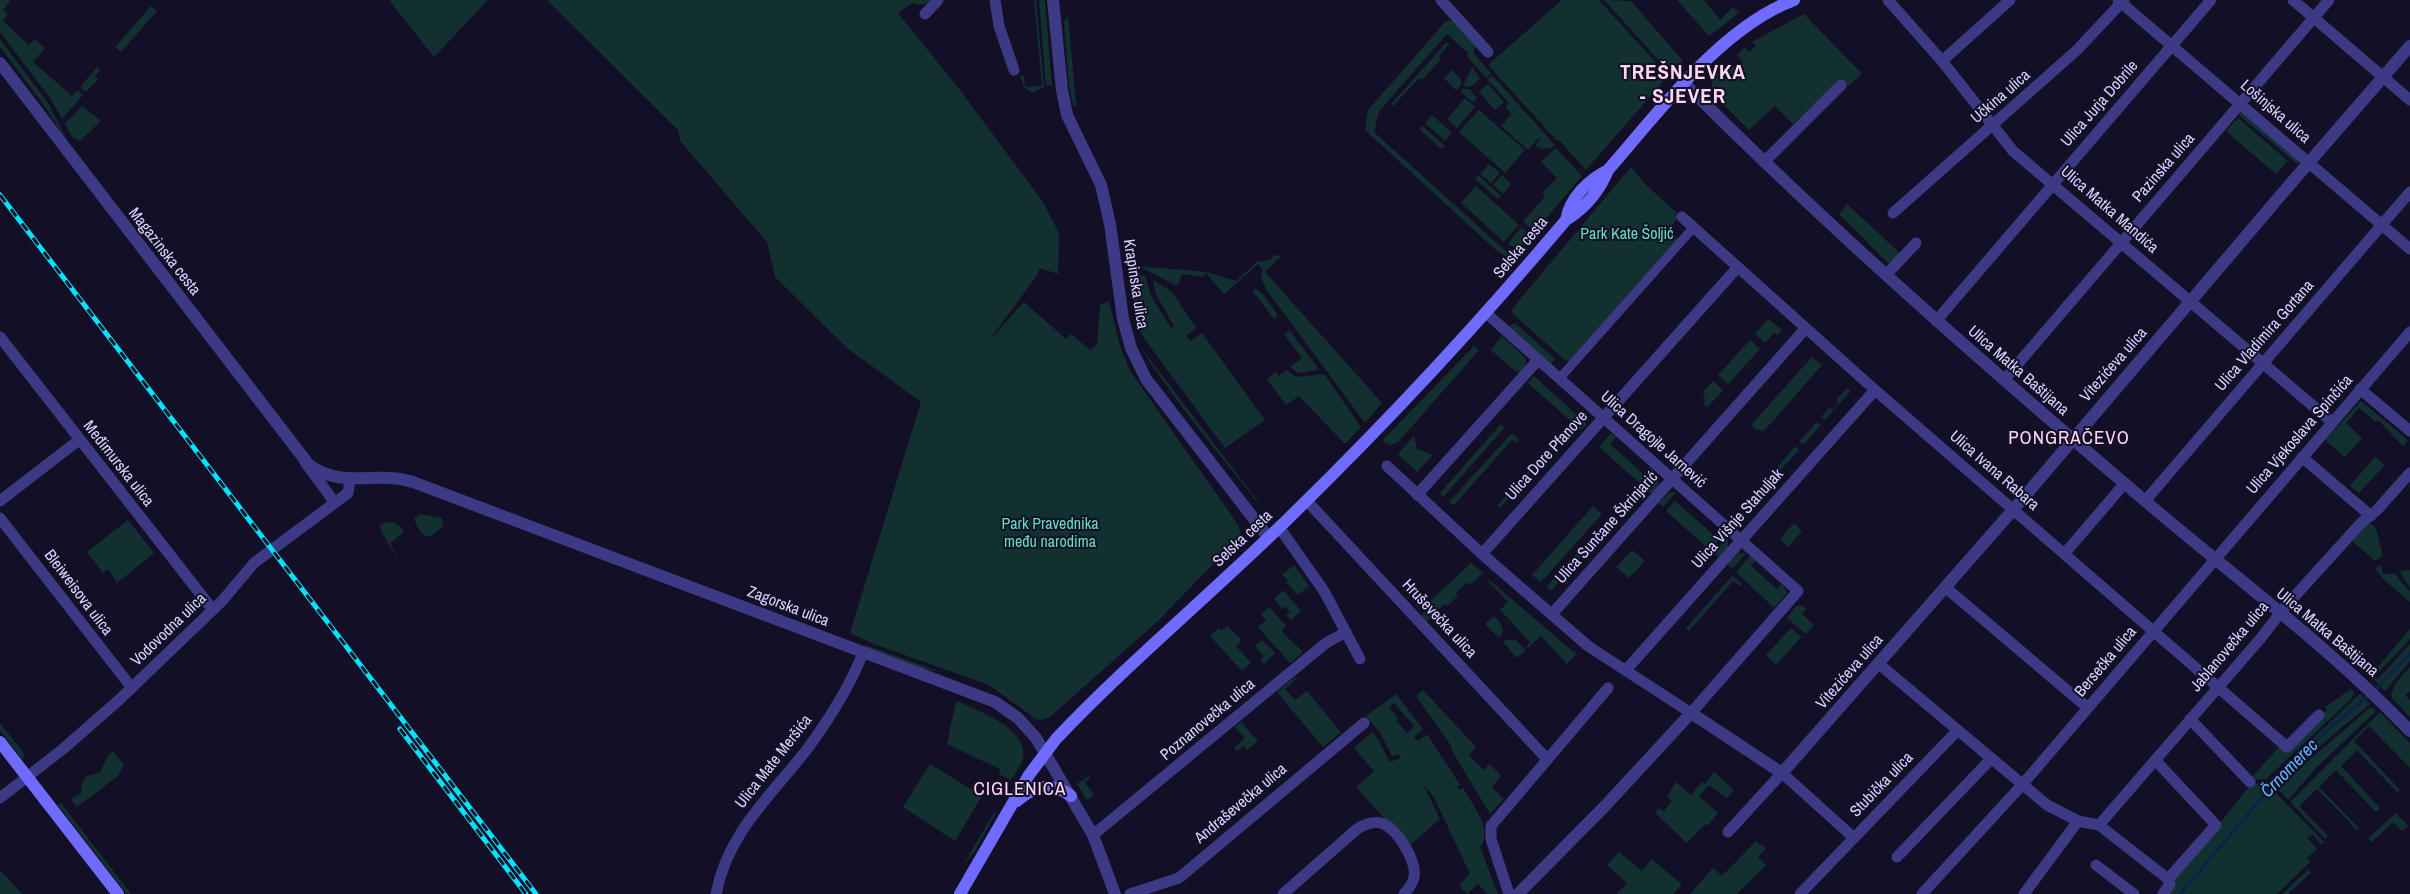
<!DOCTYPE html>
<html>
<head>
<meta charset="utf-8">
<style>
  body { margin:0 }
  canvas { display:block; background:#130f26 }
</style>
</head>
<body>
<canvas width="2410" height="894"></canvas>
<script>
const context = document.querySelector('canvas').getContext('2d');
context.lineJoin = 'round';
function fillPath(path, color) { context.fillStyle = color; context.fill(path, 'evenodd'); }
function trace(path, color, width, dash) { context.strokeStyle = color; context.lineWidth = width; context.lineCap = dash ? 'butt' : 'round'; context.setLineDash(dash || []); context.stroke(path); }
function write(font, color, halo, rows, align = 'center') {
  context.font = font + ' "Archivo Narrow",sans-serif'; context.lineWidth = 4; context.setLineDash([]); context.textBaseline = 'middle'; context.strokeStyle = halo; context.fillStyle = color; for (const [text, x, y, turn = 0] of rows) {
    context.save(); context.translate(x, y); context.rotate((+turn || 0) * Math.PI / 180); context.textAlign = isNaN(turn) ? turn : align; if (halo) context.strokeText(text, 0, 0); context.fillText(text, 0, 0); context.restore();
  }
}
fillPath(new Path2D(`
  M0,0H11L3,10L8,15L3,21L29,45L35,39L45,48L33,62L72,96L78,90L83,95L62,119L50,98L0,32Z
  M389,0H488L434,57Z
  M547,0H933L922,5L912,3L898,13L960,90L1043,202L1059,233L1058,274L1040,268L1036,277L987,343L1024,302L1066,339L1071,334L1090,350L1097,345L1100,305L1109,301L1120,346L1130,371L1239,526L1240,535L1237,539L1159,620L1051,716L1042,720L1036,719L989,685L874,644L850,633L921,402L847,348L775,277L767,242L680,141L678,130Z
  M1034,0H1036L1044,87L1032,93L1024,87L1020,76H1024L1025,87L1042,86Z
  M1039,0H1045L1052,86L1046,85Z
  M1562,0H1599L1668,76L1586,170L1559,140L1557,141L1488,65Z
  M1604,0L1631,1L1683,61L1670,73Z
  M1677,0H1704L1720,20L1733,7L1739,13L1709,36Z
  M151,6L157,11L121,52L115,47Z
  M1804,14L1862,74L1847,87L1840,80L1793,124L1775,106L1749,130L1713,94L1711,79L1728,62L1735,69L1743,62L1737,55L1745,47L1749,52L1756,46L1752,42Z
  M1068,16L1076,104L1074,108L1069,86L1064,21Z
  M1446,21H1454L1476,45L1473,53L1491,73L1486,78L1467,56L1468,53L1447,34L1379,111L1374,132L1510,255L1508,258L1497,251L1365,130L1368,110Z
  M0,39L48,103L68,142L41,101L0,47Z
  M1446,43L1449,44L1439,56L1441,59L1422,80L1419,78L1393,106L1391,104Z
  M97,67L100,70L95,76L98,79L86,92L80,87Z
  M1472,67L1480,78L1471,87L1463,86Z
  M1452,70L1461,79V85L1456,90L1444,78Z
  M1492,75L1555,145L1551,148L1541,149L1535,145L1540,140L1539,138L1528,150L1501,126L1512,114L1505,107L1509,103L1487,79Z
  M1488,84L1504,102L1495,110L1479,92Z
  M1462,89H1469L1477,98L1473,102L1462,93Z
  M1465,98L1475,107L1457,128L1447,119Z
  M82,106L101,121L80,141L73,138L65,124Z
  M1479,110L1525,150L1505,173L1459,132Z
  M2242,112L2300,161L2297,164L2239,115Z
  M1432,115L1452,133L1445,141L1425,123Z
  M2238,118L2288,161L2276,174L2226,131Z
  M1423,126L1445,146L1441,149L1419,129Z
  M1556,148L1582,176L1535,232L1523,221L1545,197L1542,193L1557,178L1541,162Z
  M1489,164L1500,173L1491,183L1480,174Z
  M1631,167L1646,185L1680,216L1668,229L1677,238L1676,241L1569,361H1566L1513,314L1512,309Z
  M1478,175L1501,196L1498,199L1475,179Z
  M1502,175L1511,184L1503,194L1493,185Z
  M1476,186L1519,225L1504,242L1461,203Z
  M1847,204L1901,254L1893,263H1888L1839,214Z
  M1521,227L1531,236L1519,250L1508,244Z
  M1275,255L1281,256L1265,272L1382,403L1365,423L1266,289L1261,277L1263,270L1258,264L1224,294L1206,273L1202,277L1182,274L1179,284L1175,285L1138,266L1206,272L1236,281L1257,262L1269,260Z
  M1139,275L1145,276L1151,296L1171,328L1174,326L1156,294L1153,280L1172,292L1196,328L1186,336L1191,341L1202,333L1265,420L1225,448L1143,337L1136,319L1129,277Z
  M1256,289L1262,293L1278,315L1274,319L1252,290Z
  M1768,319L1782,330L1778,335L1774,333L1765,343L1755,334Z
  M1515,323L1555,359L1551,364L1508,327Z
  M1290,331L1319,369L1317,370L1298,373L1290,367L1302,358L1284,334Z
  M1502,336L1526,359V365L1520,372L1515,371L1491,350Z
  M1750,340L1760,349L1728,384L1718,375Z
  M1474,346L1479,350L1399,441L1391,445L1382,441Z
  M1142,349L1257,500L1258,503L1187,414L1151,364Z
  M1812,357L1822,365L1764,431L1755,429L1751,425Z
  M1287,370L1296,377L1324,374L1361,427L1345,444L1299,396L1286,405L1267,379L1276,372L1279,376Z
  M1534,376L1587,424L1581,430L1528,383Z
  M1713,381L1723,390L1707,408L1703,403L1705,400L1703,392Z
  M1847,388L1851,391L1825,420L1821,417L1830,407L1833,410L1839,403L1836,400Z
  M2361,401L2408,440L2403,446L2378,420L2376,422L2359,408L2346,423L2362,438L2345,457L2327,442L2326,439Z
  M1817,422L1821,425L1804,444L1801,443L1799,442Z
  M1501,424L1505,427L1443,497L1440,493Z
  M1566,429L1568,432L1525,479L1523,477Z
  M1512,433L1519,439L1516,443L1512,440L1454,505L1449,502Z
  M1611,433L1616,437L1610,444L1643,474L1650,467L1655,472L1643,486L1599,447Z
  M1414,436L1417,449L1433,455L1417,472L1398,454Z
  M1795,446L1799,450L1779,472L1776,469Z
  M2375,457L2385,465L2359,493L2350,486Z
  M1659,476L1658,487L1652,494L1646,490Z
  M1521,480L1523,482L1500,508L1497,506Z
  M1670,492H1676L1663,507L1658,503Z
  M1675,501L1719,540L1710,550L1666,511Z
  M1593,506L1602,514L1541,582L1532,575Z
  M420,514L442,518L443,526L431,536H425L420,531L414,519Z
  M1608,519L1612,522L1551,591L1546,587Z
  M128,520L154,553L117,583L108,569L103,573L87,552Z
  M2368,520L2376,529L2383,556L2375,561L2350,539Z
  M388,522L395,523L403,529V533L390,543L399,562L381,531L380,525Z
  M1794,523L1802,531L1788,547L1780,539Z
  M1728,536V548L1719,558L1714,553Z
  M1632,550L1645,561L1629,578L1616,567Z
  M1739,553H1746L1732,569L1727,564Z
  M1750,556L1756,560L1751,566L1777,589L1782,584L1787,593L1774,608L1736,572Z
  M1471,563L1483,573L1470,585L1467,582L1456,593L1458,596L1447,606L1444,604L1426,622L1420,616L1429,608L1426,605Z
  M1294,565L1309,586L1298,595L1286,582L1288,580L1282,575Z
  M2381,565L2383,574H2395L2409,591L2410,588L2400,571L2410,570V602L2382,578L2375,568Z
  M1732,576L1742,584L1740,586L1733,581L1689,631L1686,628Z
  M1488,579L1576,654L1567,664L1541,636L1528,648L1527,646L1530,642L1512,623L1518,617L1512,622L1500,610L1508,602L1487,580Z
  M1283,590L1301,611L1291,620L1286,615L1290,612L1286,607L1283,609L1274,599Z
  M1800,605L1807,608L1802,614L1814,625L1806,634L1787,618L1796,606Z
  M1269,607L1286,626L1281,631L1303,652L1290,663L1258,627L1266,620L1261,614Z
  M1494,616C1501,623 1507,630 1499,638L1485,624Z
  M1227,626L1242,640L1236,646L1251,663L1242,671L1210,636L1219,628L1222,631Z
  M1791,628L1801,637L1776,665L1766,655Z
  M2410,629V639L2376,675L2372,674Z
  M1262,640L1275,653L1264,664L1260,660L1264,656L1255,646Z
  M1506,640H1516L1526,650L1517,658L1503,642Z
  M2410,644V661L2385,691L2374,679L2379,678Z
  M865,645L935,670L936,671L915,667L865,647Z
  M2410,667V691L2405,695L2410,700V717L2392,698C2391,685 2402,676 2410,667Z
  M1295,677L1296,679L1285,689L1295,700L1307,691L1341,732L1323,747L1277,692Z
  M2351,689L2354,692L2351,699L2266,779L2254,780L2251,778L2279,747L2287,752L2327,710L2325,707Z
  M1423,690L1476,747L1469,755L1483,770L1490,764L1501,776L1492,787L1504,799L1490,814L1451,749L1452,747L1416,696Z
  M1396,694L1423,729L1414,737L1418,741L1427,734L1460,785L1457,787L1460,790L1463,788C1472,804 1494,830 1480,847L1498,894H1487L1478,884L1467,894L1459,885L1470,874L1434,797L1423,784L1440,819L1409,846L1356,787L1374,771L1354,748L1372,732L1378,739L1390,762L1401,758L1398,754L1392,756L1380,733L1366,716ZM1394,703L1414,726L1407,733L1396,720L1398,718L1389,707Z
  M2360,694L2370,704L2320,746L2276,788L2269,781Z
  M956,701C977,710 1030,729 1023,759C1021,766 1014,774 1011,780L999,774L1000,769L947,744Z
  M2371,707L2376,711L2316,768L2288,800L2279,790L2308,761Z
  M2380,712L2410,743V768L2369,726L2354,741L2400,790L2397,792L2357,750L2341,766L2380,808L2376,812L2336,770L2319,787L2359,828L2357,830L2317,789L2299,806L2328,836L2325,839L2290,802Z
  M1241,722L1258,741L1247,750L1244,746L1237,751L1234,748L1245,738L1235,727Z
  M0,723L25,755L22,759L0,730Z
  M113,751L124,765L118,776L77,807L71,799L81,794L82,784L85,777L100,772L108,756Z
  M930,764L982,796L955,841L903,807Z
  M1714,772L1734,790L1727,798L1709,785L1699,796L1718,813L1707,826L1705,824L1687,843L1655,813L1659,808L1664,811L1672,801L1667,796L1676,782L1691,795L1702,782L1705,784Z
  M1089,776L1090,778L1085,782L1094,795L1087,800L1077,784Z
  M2252,783L2267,784L2324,842L2322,845L2312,834L2307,838L2317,849L2307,858L2310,862L2277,894H2166L2176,877Z
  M61,803L131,894H127L58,805Z
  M994,813H996L975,851L963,865Z
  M2396,813L2408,826L2402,831L2393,822L2372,842L2368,838Z
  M1756,841L1766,848L1758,857L1766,865L1737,894H1690L1713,868L1722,876Z
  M1619,852L1642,871L1652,859L1682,885L1673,894H1617L1627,883L1607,865Z
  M0,870L22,894H0Z
  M2308,870L2311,873L2288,894H2282Z`), '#12302f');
trace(new Path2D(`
  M2373,692L2410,654
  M2180,894L2276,781L2324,733L2368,696`), '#0c2248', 3);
trace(new Path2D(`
  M1559,379L1693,228`), '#3d3a85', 9);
trace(new Path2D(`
  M995,0L999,26L1014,70
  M1441,0L1488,52
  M1888,0L1942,61L2013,151L2332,422
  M2118,0L2410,249
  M2293,0L2410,100
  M925,14L938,0
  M1942,61L2010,0
  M1764,162L1841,85
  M1893,213L2077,50L2124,0
  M1682,217L1875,390L2287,747L2319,715
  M1886,275L1916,243
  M1936,321L2211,0
  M0,337L213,610
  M2004,380L2329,0
  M2360,389L2410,431
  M2302,457L2371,516
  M305,462L335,503
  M1387,466L1482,554L1588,646L1691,713L1798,591L1486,313
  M1417,495L1538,360
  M0,501L79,440
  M1307,501L1547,759
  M2145,501L2410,192
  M0,518L132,688
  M1279,527L1324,591L1360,659
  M2065,553L2125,483
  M1482,554L1737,268
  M1945,587L2088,708
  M1552,614L1806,328
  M1879,664L2047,805L2078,821L2099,825L2168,879
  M1626,670L1875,390
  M2190,719L2250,782
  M2155,760L2216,825L2168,879
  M0,798L63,749L120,699L222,601L254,563L348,493L350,480
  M2099,825L2261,638L2284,608L2362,522L2377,510L2410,473
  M1728,832L1782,773L1853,837
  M1093,835L1326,643L1346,632
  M1897,857L1991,759
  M2096,865L2134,894
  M716,894C728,832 771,796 808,748C830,718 849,688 863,653
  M1130,894L1179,878L1364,723
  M1283,894L1357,829C1365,824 1374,820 1384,824C1398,831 1417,861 1414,877C1413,884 1408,889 1404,894
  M1509,894L1491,839V826L1608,688
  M1800,894L1957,731
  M1922,894L2022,785L2410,332
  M2024,894L2078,821
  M2163,894L2170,884L2168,879`), '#3d3a85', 11);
trace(new Path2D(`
  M1053,0L1062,90L1067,115L1101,185L1110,224L1123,319L1131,348L1146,379L1268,537
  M0,63L309,465C344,490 376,470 413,482L995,702L1018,718L1036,738L1093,835L1115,894
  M1684,83C1830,229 1986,366 2144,500C2233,576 2329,646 2410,731
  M1518,894L1605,806L1691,713L1782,773L2013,510L2286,189L2410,46`), '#3d3a85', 12);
trace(new Path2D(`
  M1566,220C1570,198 1588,180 1608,170
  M0,742L118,894
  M1017,801C1034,786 1052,781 1071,796
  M960,894L1029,775L1056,739C1131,660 1216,590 1294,513C1389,420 1480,322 1566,220C1585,208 1600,190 1608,170C1658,113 1721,27 1794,0`), '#6f6bff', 12);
const rail = new Path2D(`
  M0,195L536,894
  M400,729L526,894`);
trace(rail, '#00e5ff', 5);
trace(rail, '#130f26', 3, [9]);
write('16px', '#d9d4ff', '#130f26', [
  ["Učkina ulica",2001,97,-41],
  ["Ulica Jurja Dobrile",2100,104,-49],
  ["Lošinjska ulica",2275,112,41],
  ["Pazinska ulica",2164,168,-49],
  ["Ulica Matka Mandića",2109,210,41],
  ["Selska cesta",1521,248,-50],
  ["Magazinska cesta",164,252,52],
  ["Krapinska ulica",1135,284,81],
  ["Ulica Vladimira Gortana",2265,336,-49],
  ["Vitezićeva ulica",2114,365,-49],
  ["Ulica Matka Baštijana",2018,371,41],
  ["Ulica Vjekoslava Spinčića",2300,435,-49],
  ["Ulica Dragojle Jarnević",1653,440,42],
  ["Ulica Dore Pfanove",1547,456,-48],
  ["Međimurska ulica",118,464,52],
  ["Ulica Ivana Rabara",1994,471,41],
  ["Ulica Višnje Stahuljak",1738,519,-48],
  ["Ulica Sunčane Škrinjarić",1607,528,-48],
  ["Selska cesta",1243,539,-43],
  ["Bleiweisova ulica",78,593,53],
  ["Zagorska ulica",788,607,21],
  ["Hruševečka ulica",1439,619,47],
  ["Vodovodna ulica",169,630,-44],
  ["Ulica Matka Baštijana",2327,633,40],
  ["Jablanovečka ulica",2230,647,-50],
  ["Bersečka ulica",2106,662,-50],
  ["Vitezićeva ulica",1850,672,-49],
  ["Poznanovečka ulica",1208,720,-40],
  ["Ulica Mate Meršića",774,762,-52],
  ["Stubička ulica",1882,785,-46],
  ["Andraševečka ulica",1241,804,-40]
]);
write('16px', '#5fe0c0', '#130f26', [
  ["Park Kate Šoljić",1627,235],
  ["Park Pravednika",1050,525],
  ["među narodima",1050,543]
]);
write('italic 18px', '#62b6ff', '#130f26', [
  ["Črnomerec",2290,769,-46]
]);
context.letterSpacing = '1px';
write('19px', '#ffd6f0', '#130f26', [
  ["PONGRAČEVO",2069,439],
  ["CIGLENICA",1020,790]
]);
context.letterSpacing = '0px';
context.letterSpacing = '1px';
write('bold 21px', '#ffd6f0', '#130f26', [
  ["TREŠNJEVKA",1683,73],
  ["- SJEVER",1683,97]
]);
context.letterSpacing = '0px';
</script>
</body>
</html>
